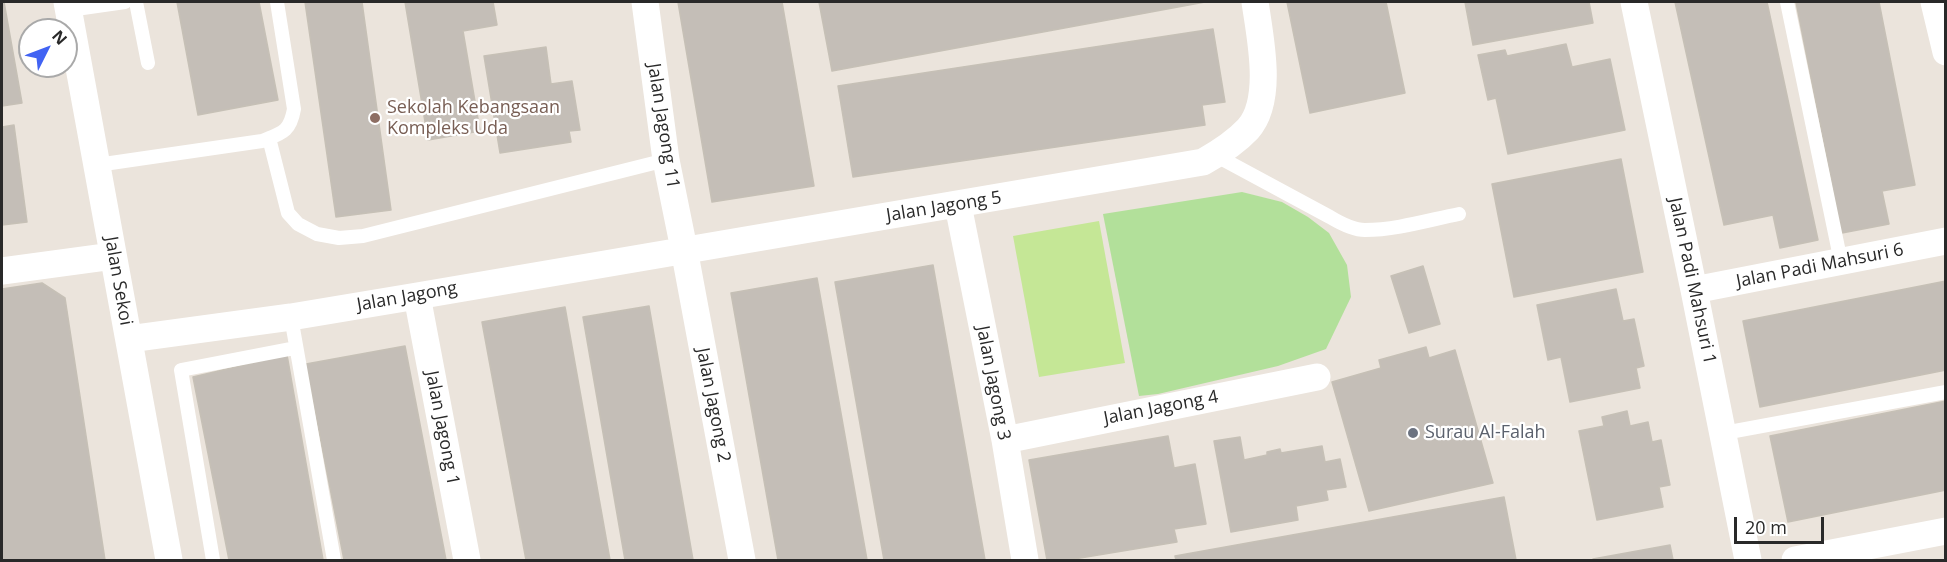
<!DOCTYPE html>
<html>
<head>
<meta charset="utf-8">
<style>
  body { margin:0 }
  #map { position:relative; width:1947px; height:562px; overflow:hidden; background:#ebe4dc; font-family:"Open Sans",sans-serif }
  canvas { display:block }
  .frame { position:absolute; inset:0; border:3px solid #292929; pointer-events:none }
  .north { position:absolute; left:18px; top:18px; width:60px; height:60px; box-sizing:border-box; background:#fff; border:2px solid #a9a9a9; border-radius:50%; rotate:48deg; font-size:16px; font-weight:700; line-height:24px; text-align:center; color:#292929 }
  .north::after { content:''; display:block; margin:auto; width:21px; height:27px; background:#4163f3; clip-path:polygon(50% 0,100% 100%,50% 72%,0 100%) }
  .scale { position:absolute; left:1734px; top:517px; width:90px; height:27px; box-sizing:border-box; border:3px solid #292929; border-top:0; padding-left:8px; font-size:18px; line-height:21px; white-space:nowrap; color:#292929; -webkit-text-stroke:4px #fff; paint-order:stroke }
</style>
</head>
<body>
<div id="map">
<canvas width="1947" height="562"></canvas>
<div class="frame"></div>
<div class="north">N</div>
<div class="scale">20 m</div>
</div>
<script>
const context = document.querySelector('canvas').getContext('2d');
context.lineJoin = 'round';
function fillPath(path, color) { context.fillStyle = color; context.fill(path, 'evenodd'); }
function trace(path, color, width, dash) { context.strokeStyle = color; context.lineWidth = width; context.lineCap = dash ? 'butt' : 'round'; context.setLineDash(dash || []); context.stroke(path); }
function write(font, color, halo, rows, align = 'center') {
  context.font = font + ' "Open Sans",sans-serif'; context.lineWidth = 4.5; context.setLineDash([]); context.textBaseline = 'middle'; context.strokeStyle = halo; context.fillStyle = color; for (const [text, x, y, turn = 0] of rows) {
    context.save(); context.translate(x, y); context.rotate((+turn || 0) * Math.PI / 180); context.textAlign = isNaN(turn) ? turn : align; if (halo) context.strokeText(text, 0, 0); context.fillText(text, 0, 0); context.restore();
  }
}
fillPath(new Path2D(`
  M1242,192L1282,202L1308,217L1329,233L1347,265L1351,297L1326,349L1278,366L1158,394L1139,396L1103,214Z`), '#b2e09a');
fillPath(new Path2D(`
  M1099,221L1125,363L1039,377L1013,236Z`), '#c5e796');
const building = new Path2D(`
  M2,2H4L22,103L2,106Z
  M177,2H259L278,100L198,115Z
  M305,2H362L391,210L336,217Z
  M405,2H493L497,25L463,31L480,131L428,140Z
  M678,2H782L814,186L712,202Z
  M819,2H1205L832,71Z
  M1287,2H1386L1405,93L1310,113Z
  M1465,2H1589L1593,23L1473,45Z
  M1675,2H1767L1818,240L1780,248L1773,215L1724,225Z
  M1796,2H1879L1915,185L1882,191L1889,224L1842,233Z
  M1213,29L1225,102L1202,105L1205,125L853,177L838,86Z
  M1566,44L1572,67L1610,59L1625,130L1508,154L1496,98L1488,100L1478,55L1505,50L1507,56Z
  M546,47L551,84L572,81L580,130L569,131L571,142L500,153L484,56Z
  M14,125L27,222L2,225V127Z
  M1621,159L1643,272L1514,297L1492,184Z
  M933,265L985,560H884L835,282Z
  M1423,266L1440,324L1409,333L1391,276Z
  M817,278L867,560H778L731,293Z
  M1946,281V370L1760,407L1743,321Z
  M42,283L65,298L105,560H2V289Z
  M1616,289L1623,321L1634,319L1644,366L1636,368L1640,388L1570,402L1561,357L1548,360L1537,305Z
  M649,306L693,560H625L583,317Z
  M565,307L610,560H526L482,322Z
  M405,346L446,560H344L306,364Z
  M1426,347L1429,358L1455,350L1493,483L1369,511L1332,382L1381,368L1379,360Z
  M287,355L323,560H229L193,377Z
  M1946,401V490L1788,522L1770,436Z
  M1627,411L1630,426L1648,422L1652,442L1661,440L1670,485L1659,487L1663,507L1597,520L1579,431L1604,426L1602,417Z
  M1168,436L1174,468L1195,464L1206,524L1174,529L1177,542L1068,560H1047L1029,460Z
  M1240,437L1244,460L1267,455V452L1280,449L1281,453L1322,446L1325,462L1340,459L1346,487L1326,490L1328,500L1296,506L1298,520L1231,532L1214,441Z
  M1504,497L1516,560H1176L1175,556Z
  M1670,545L1673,560L1593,559Z`);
fillPath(building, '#c4beb7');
trace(building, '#c6c0b6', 1.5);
trace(new Path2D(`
  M136,2L148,63
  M1787,2L1841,262
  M69,10L125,2
  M269,138L288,213L298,224L317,234L339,238L363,236L666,160
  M1215,155L1330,217C1340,223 1353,230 1365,230C1396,230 1429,220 1459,214
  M97,165L262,141C282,133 290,132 294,109L277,2
  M291,317L334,560
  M1724,433L1946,392
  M213,560L181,370L295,348`), '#fff', 14);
trace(new Path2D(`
  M67,2L169,560
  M645,2L666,160L684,249L742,560
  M1634,2L1694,290L1748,560
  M1934,2L1946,52
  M958,205L1005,440L1025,560
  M2,271L113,256
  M1694,290L1946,241
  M417,296L467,560
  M129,339L291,317L417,296L1203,162C1219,153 1235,143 1248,129C1274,100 1260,37 1255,2
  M1005,440L1317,377
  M1795,560L1946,531`), '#fff', 27);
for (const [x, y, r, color] of [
  [375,118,6,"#8d6e63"],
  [1413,433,6,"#6b7280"]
]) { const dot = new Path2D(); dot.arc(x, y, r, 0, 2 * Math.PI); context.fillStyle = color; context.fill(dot); trace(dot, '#fff', 2); }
write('18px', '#785e54', '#fff', [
  ["Sekolah Kebangsaan",387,108],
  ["Kompleks Uda",387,129]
], 'left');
write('18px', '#292929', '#fff', [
  ["Jalan Jagong 11",663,126,81],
  ["Jalan Jagong 5",944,207,-9],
  ["Jalan Padi Mahsuri 6",1820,266,-11],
  ["Jalan Sekoi",118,281,80],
  ["Jalan Padi Mahsuri 1",1692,281,78],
  ["Jalan Jagong",407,297,-10],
  ["Jalan Jagong 3",993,383,79],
  ["Jalan Jagong 2",713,405,79],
  ["Jalan Jagong 4",1161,408,-11],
  ["Jalan Jagong 1",442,428,79]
]);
write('18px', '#5b616d', '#fff', [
  ["Surau Al-Falah",1425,433]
], 'left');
</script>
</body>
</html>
